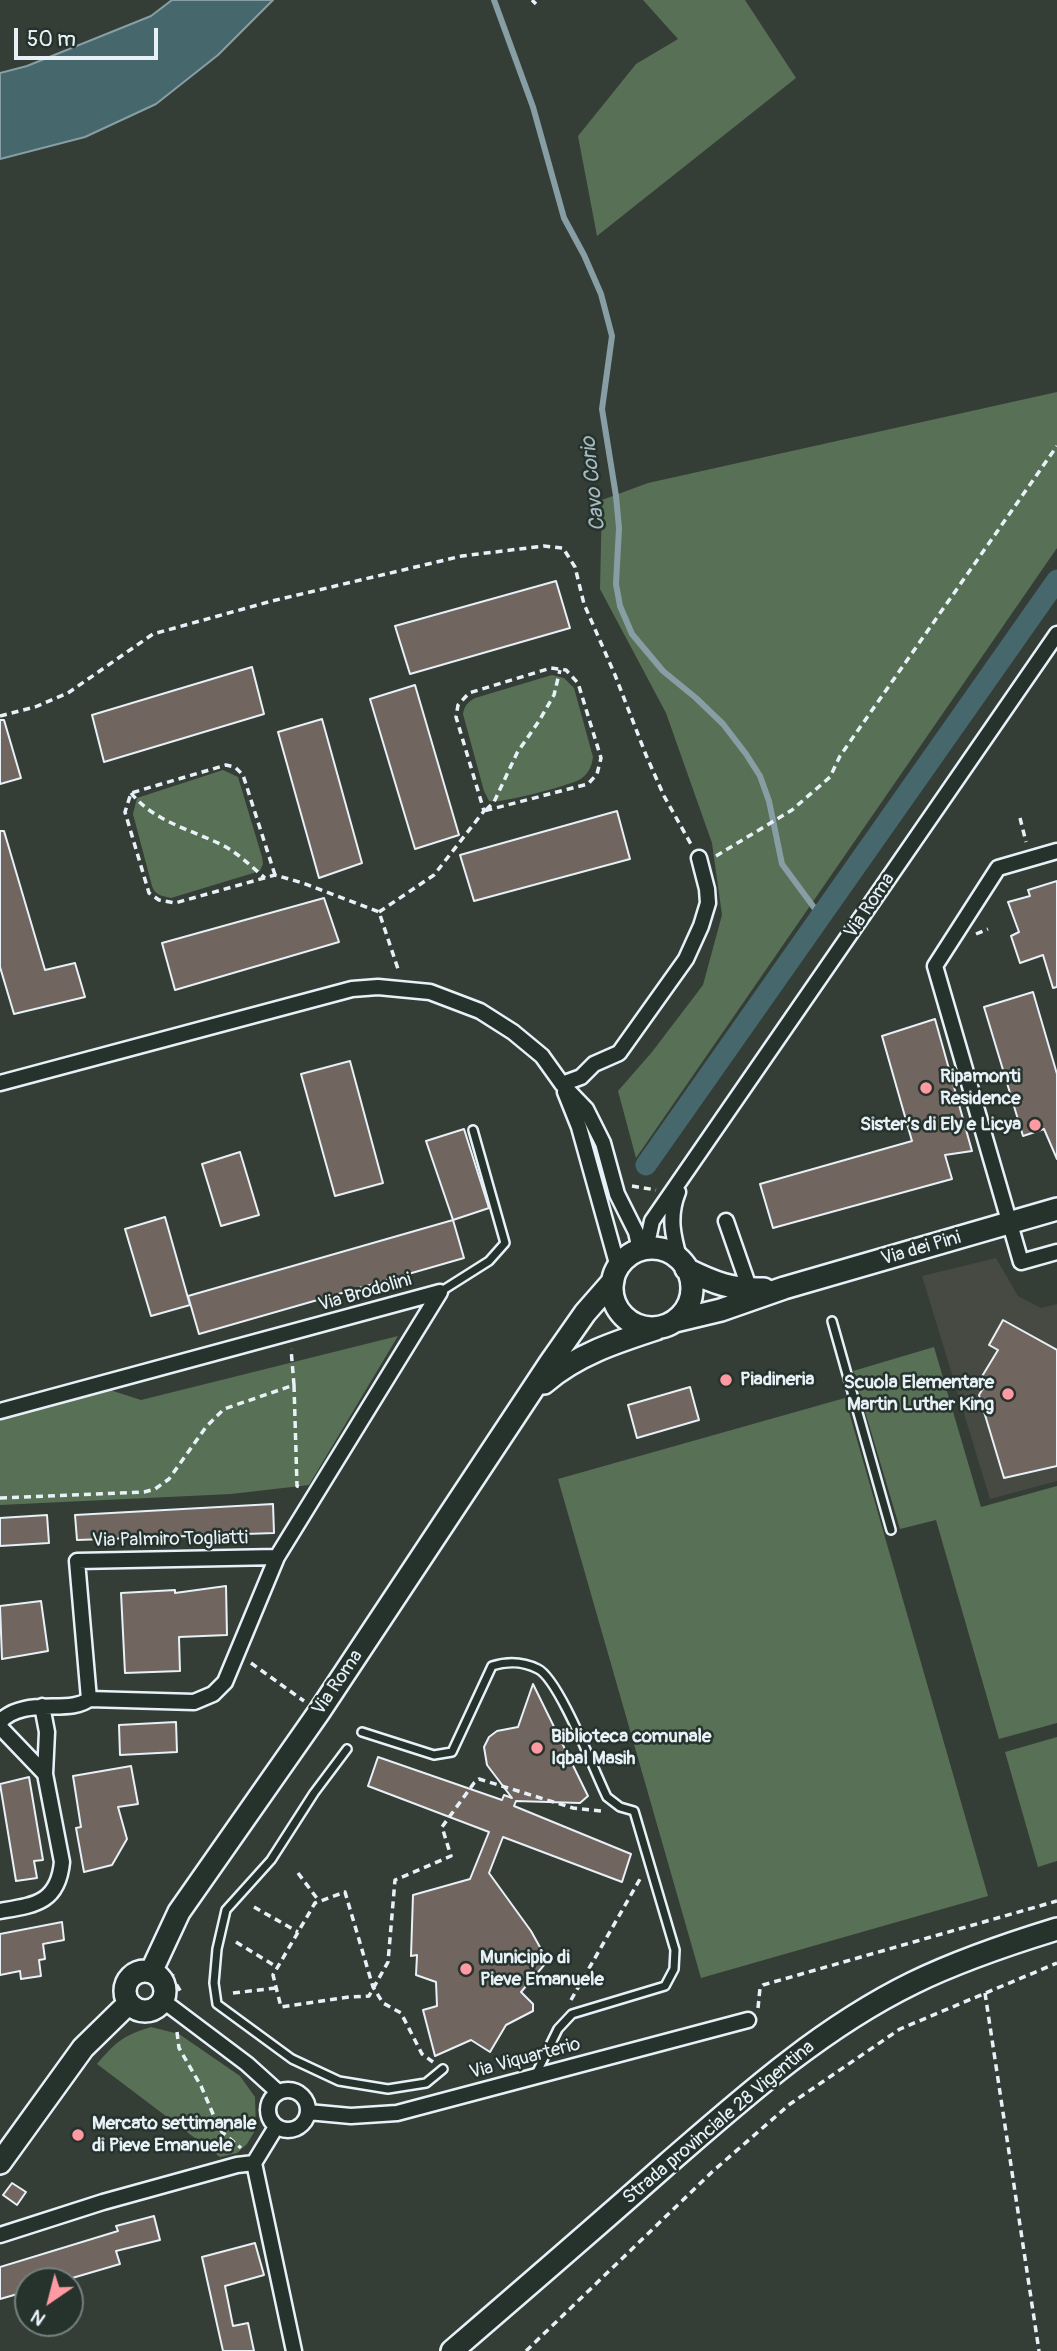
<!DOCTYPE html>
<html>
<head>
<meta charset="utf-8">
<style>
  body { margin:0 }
  #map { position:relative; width:1057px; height:2351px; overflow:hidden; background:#353d37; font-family:Pangolin,sans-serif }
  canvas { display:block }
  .north { position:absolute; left:14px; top:2267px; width:70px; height:70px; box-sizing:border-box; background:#26332d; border:2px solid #747f7e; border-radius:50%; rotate:215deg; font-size:19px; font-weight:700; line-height:28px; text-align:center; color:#e8f1f8 }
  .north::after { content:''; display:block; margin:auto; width:24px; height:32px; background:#ff9aa2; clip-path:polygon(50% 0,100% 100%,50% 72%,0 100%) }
  .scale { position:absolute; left:14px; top:28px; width:144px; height:32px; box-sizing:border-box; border:4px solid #e8f1f8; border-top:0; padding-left:9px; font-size:21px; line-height:24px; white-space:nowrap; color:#e8f1f8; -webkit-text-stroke:5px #26332d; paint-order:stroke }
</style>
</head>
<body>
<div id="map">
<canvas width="1057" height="2351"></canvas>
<div class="north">N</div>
<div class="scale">50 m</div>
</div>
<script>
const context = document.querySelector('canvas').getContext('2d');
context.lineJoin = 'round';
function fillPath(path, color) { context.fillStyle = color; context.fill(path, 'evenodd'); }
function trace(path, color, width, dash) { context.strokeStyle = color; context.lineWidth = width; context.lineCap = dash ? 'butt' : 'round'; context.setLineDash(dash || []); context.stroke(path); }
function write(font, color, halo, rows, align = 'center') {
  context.font = font + ' Pangolin,sans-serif'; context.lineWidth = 5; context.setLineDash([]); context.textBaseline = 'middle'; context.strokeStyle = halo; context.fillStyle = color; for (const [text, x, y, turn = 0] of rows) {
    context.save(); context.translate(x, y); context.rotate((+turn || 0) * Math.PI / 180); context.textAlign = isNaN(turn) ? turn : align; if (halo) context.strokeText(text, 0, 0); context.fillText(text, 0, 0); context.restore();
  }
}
fillPath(new Path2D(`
  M996,1258L1018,1296L1041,1308L1057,1304V1481L990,1499L922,1276Z`), '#474943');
fillPath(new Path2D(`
  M643,0H745L796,78L597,236L578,136L636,64L678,39Z
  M1057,392V548L636,1158L618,1091L652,1052L703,985L722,915L712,843L666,713L600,589L602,500L648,483Z
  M552,675L564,678L574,688L593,757C592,766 588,775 579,780C566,786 501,804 489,801L484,791L463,714C464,706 468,702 475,698Z
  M223,770L238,777L262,857L263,864L260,871L171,898C162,896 155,895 152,886L133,814L137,798Z
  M398,1336L309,1485L231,1494L0,1505V1420L110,1390L141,1400Z
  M934,1347L981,1507L1057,1486V1723L999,1739L936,1520L900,1529L853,1371Z
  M845,1398L988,1896L701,1978L558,1479Z
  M1057,1737V1861L1038,1867L1005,1752Z
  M151,2027L179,2034L240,2076L255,2097L256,2129L247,2144L237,2153L220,2157L97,2064C116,2042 122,2036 151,2027Z`), '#587055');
const water = new Path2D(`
  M172,0H273L218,55L156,104L85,137L0,159V73L27,66L151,16Z`);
fillPath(water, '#46686c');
trace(water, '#879fa4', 2);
trace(new Path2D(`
  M494,0L533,107L564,218L584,255L601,294L612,336L602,409L616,496L619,528L616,584L620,606L632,634L663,671L696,698L723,724L746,754L760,776L769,801L782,864L821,917`), '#879fa4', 6);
trace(new Path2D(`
  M646,1165L1057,580`), '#46686c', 21);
const building = new Path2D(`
  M556,581L570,628L410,674L395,626Z
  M252,667L264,714L104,762L92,715Z
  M415,685L459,835L415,849L370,699Z
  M322,719L362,863L319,878L278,732Z
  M0,720H4L21,778L0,784Z
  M617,811L630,859L474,901L460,855Z
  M0,831H4L45,970L75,963L85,997L14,1014L0,967Z
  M1057,881V987L1053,988L1043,955L1020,963L1011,936L1019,932L1008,902L1030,896L1028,890Z
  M324,898L339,942L175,990L162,943Z
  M1033,992L1057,1074V1159L1044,1129L1023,1136L984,1007Z
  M935,1019L972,1151L945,1155L952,1179L773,1228L760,1184L912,1141L882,1036Z
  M350,1061L383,1183L335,1196L301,1074Z
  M464,1129L489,1208L453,1220L426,1141Z
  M240,1152L259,1215L221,1226L202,1164Z
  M165,1217L190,1305L151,1316L125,1229Z
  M453,1220L464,1258L199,1334L188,1296Z
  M1003,1320L1057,1350V1466L1004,1478L979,1395L987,1382L981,1378L998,1350L989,1345Z
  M690,1387L699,1420L637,1438L628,1405Z
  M273,1504L274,1533L77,1540L75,1515Z
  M47,1515L49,1543L0,1546V1518Z
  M226,1586L227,1635L179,1637L180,1671L125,1673L121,1593L175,1590V1593Z
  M41,1601L48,1651L2,1659L0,1606Z
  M533,1684L588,1796L580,1803L516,1801L514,1806L631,1854L622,1882L503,1837L489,1873L531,1931L541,1949L551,1957L521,1992L533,2004V2011L506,2025L490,2052L471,2040L435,2056L423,2010L437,2006L436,1982L416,1975L417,1955L411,1956L413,1895L470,1879L489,1832L368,1786L378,1757L502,1800L504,1795L512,1798L487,1765L484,1747L489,1737L497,1731L518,1727Z
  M176,1722L177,1752L120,1755L119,1725Z
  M131,1766L138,1804L118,1807L127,1839L112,1865L84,1872L76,1828L81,1827L73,1776Z
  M29,1777L43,1860L34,1861L37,1878L16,1881L0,1784Z
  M62,1922L64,1940L43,1944L45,1959L39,1960L41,1976L21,1979L20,1971L0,1975V1934Z
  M12,2183L26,2192L17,2205L3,2195Z
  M154,2216L160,2240L116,2251L120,2264L62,2281H28V2291L0,2299V2267L118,2231L116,2226Z
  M255,2243L264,2275L225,2286L233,2326L248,2323L254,2351H223L202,2257Z`);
fillPath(building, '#71655f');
trace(building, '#e8f1f8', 2);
const lane = new Path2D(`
  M440,1292L489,1261L505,1243L473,1130
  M832,1321L891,1530
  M362,1732L434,1755L452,1752L492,1666C508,1661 522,1661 538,1669C559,1679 595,1773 607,1797L620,1807L634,1811L675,1950L674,1969L665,1986L572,2014L558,2029L535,2076
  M347,1749L314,1793L271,1860L226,1910L217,1949L214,1983L217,2004L292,2059L339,2081L388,2089L426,2083L443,2069`);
const street = new Path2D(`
  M1057,851L998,868L935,966L1021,1262L1057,1252
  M0,1083L352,989L378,987L430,992L480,1011L513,1032L542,1056L562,1084L586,1109L603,1143L617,1194L636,1232L640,1250
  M562,1084L581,1077L594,1064L619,1053L686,959L701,926L708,903L707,889L699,858
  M565,1092L579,1127L618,1267
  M678,1192C668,1217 673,1236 680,1261
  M726,1221L750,1290
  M646,1249L652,1221L1057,634
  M0,1411L440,1292L277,1557L225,1682L213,1694L194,1702L89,1699C71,1715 23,1696 0,1722
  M89,1699L77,1561L277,1557
  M42,1706L47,1732L45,1774
  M0,1727L45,1774L62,1862C58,1903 35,1905 0,1911
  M162,2000L247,2064L278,2092
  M268 2110a20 20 0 1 1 40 0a20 20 0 1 1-40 0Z
  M308,2112L351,2116L397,2113L748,2020
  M254,2163L294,2351
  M254,2163L276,2127
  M0,2235L103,2202L237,2165L254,2163`);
const secondary = new Path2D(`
  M612 1288a40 40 0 1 1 80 0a40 40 0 1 1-80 0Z
  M686,1269C714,1283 732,1290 764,1289
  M675,1321L721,1310L784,1288L1057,1209
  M544,1383C576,1355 616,1342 656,1329
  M125 1991a20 20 0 1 1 40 0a20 20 0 1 1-40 0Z
  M151,1972L179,1912L319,1712L550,1363L585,1313L613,1281
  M0,2163L83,2048L129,2003
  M452,2351C524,2289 596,2227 667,2164C744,2097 821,2028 913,1983C960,1960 1008,1944 1057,1929`);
trace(lane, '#e8f1f8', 12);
trace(street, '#e8f1f8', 19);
trace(secondary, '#e8f1f8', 26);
trace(new Path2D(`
  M532,0L536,4
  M0,716L35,707L68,693L153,634L272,601L462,556L544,546L563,548L575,567L584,604L615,675L646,755L664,796L692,846
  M131,793C155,823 194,830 226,847C241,856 252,867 265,878
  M486,810L494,802L517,753L539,721L554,695L560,670
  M1020,818L1026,842
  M716,856L792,810L830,777L840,756L1057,446
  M275,875L243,775L235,767L226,765L131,793L125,812L149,893L159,900L175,903L275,875L303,883L379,912L399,972
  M379,912L434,875L484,811L456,717L458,705L469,693L551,668L566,670L578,683L601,758L597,774L588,784L484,811
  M976,934L988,929
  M632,1186L656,1190
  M294,1385L297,1486L300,1487
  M0,1498L144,1492L155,1489L169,1479L206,1427L224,1409L294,1385L291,1349
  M251,1663L304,1701
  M298,1873L319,1901
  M254,1907L298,1932
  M236,1942L277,1967
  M173,1974L172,1977L181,1992
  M233,1993L276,1988
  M985,1993L1039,2351
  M571,2000L640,1879
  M758,2008L760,1988L763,1985L1057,1901
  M177,2032L179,2048L201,2086L216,2121L222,2132L241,2148
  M433,2062L422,2054L401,2013L383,2003L373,1987L345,1892L315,1903L273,1975L281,2007L349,1997L369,1996L388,1962L395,1880L451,1856L442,1827L474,1783L479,1779L573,1808L602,1811
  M526,2351L712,2172L790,2104L900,2029L1057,1963`), '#e8f1f8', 3.5, [7, 5]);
trace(lane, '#26332d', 7);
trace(street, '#26332d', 14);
trace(secondary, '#26332d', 21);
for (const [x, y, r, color] of [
  [926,1088,7,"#ff9aa2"],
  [1035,1125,7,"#ff9aa2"],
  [726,1380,7,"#ff9aa2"],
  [1008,1394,7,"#ff9aa2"],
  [537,1748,7,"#ff9aa2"],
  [466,1969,7,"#ff9aa2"],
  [78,2135,7,"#ff9aa2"]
]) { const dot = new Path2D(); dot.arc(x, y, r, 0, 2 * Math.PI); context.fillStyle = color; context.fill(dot); trace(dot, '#26332d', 2.5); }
write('19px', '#e8f1f8', '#26332d', [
  ["Via Roma",870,906,-56],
  ["Via dei Pini",921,1249,-16],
  ["Via Brodolini",365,1293,-16],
  ["Via Palmiro Togliatti",170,1540,-1],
  ["Via Roma",338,1683,-56],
  ["Via Viquarterio",525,2059,-15],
  ["Strada provinciale 28 Vigentina",719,2123,-40]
]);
write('bold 19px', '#e8f1f8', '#26332d', [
  ["Ripamonti",940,1077],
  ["Residence",940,1099],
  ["Sister’s di Ely e Licya",1021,1125,"right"],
  ["Piadineria",740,1380],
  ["Scuola Elementare",994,1383,"right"],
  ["Martin Luther King",994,1405,"right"],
  ["Biblioteca comunale",551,1737],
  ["Iqbal Masih",551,1759],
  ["Municipio di",480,1958],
  ["Pieve Emanuele",480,1980],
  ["Mercato settimanale",92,2124],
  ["di Pieve Emanuele",92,2146]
], 'left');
write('italic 21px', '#a7bac0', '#26332d', [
  ["Cavo Corio",594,484,-96]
]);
</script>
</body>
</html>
